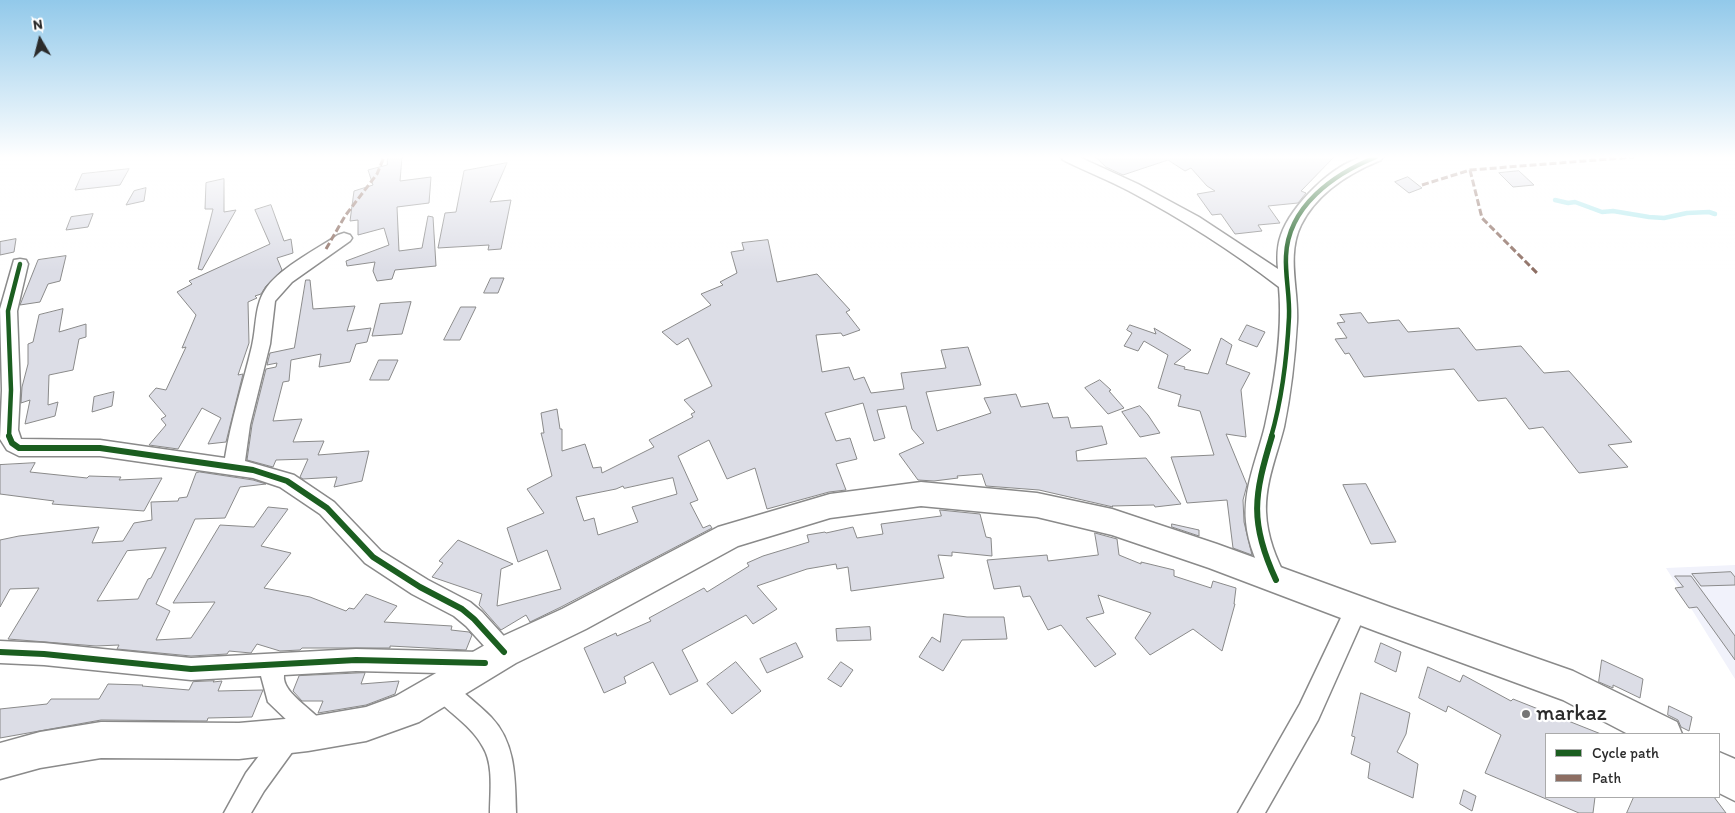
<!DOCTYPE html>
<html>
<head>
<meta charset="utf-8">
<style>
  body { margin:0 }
  #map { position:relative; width:1735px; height:813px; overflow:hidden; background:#fff; font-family:Itim,sans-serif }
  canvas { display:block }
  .legend { position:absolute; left:1545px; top:733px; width:175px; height:65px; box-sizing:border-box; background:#fff; border:1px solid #aaa; margin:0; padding:6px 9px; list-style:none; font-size:15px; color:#2b2b2b }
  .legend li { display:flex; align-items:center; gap:10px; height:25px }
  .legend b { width:25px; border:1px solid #aaa }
  .north { position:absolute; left:15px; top:15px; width:50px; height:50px; -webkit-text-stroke:4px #fff; paint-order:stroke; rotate:352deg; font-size:14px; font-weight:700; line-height:20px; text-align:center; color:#2b2b2b }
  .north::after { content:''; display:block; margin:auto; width:18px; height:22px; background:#2b2b2b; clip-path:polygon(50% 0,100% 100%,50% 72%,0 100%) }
</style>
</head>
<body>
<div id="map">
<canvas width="1735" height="813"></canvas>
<ul class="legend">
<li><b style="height:6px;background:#1b5e20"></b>Cycle path</li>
<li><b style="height:6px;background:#8d6e63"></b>Path</li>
</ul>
<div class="north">N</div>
</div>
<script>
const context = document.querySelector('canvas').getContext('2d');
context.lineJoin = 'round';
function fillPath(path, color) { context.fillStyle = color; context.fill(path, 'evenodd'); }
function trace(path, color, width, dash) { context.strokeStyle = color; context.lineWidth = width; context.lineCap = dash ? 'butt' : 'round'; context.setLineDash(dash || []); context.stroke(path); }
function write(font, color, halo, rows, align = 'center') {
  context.font = font + ' Itim,sans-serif'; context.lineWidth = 4.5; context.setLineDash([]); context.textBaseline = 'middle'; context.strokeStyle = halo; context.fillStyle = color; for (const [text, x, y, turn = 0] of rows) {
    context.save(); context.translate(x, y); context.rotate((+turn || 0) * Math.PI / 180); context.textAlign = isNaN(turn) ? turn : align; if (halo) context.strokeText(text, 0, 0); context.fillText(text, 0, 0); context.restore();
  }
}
fillPath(new Path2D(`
  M1735,565V679L1666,568Z`), '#f1f2fb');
trace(new Path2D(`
  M1555,200L1568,203L1575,202L1602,212L1613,211L1649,217L1664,218L1687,213L1709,212L1715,214`), '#b1e9ee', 4.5);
const building = new Path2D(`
  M388,157H402L400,181L431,177L429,203L397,207L399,251L422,248L428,216L433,217L436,266L395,270L392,279L377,281L373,271L375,262L347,266L346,261L389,245L384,228L358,235V220L350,221L354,191L373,185L368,170L387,165Z
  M1096,157H1334L1301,191L1306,193L1298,203L1268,206L1280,223L1258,225L1262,231L1235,234L1221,214L1212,215L1197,194L1215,191L1207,186L1191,168L1185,171L1168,160L1123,175L1106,167Z
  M507,163L490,202L511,200L501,249L488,250L489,245L438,248L445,213L456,212L464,171Z
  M129,169L120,185L75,190L82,174Z
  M1519,171L1534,185L1513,187L1499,173Z
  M1408,177L1422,188L1409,193L1395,182Z
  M224,179V212L236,210L202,270L198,269L213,209H205L206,183Z
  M146,188L144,201L126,205L134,191Z
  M271,205L284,241L291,239L293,253L277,258L282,270L266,286L261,294L255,296L257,298L248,302L249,343L238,375L243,374L226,442L208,444L221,418L202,408L178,449L149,445L166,425L161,419L166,416L149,396L156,388L166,390L186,347L182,348L196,315L177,292L192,284L189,281L270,244L255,210Z
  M93,214L88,227L66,230L71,217Z
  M16,239L14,252L0,255V242Z
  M768,240L777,282L817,274L850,310L846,312L860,330L843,336L841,333L816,335L822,372L849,367L854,380L864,377L871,393L904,389L901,373L946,368L941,350L968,347L981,385L926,392L937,431L991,413L984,398L1016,394L1021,407L1048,403L1053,418L1068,417L1071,428L1102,426L1107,444L1076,451L1077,461L1146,458L1181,504L1155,507L1154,505L1112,506L1113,507L1039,490L986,486L982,474L957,476L958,478L934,481L918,480L899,454L924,443L912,429L906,406L877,410L885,438L874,441L863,403L825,413L836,441L850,438L857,459L836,464L846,490L829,492L767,509L755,468L727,479L709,440L678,456L698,500L690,503L703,528L710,525L712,528L561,607L530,622L526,615L501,630L479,605L482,594L432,577L443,563L439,561L458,540L513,564L501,569L497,606L561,589L547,550L518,562L507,528L544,513L527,489L552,476L541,433H544L541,413L557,409L560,429H562V451L585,444L593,468L601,467L602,473L654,447L649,440L693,417L691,414L695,412L684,400L712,386L688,338L677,345L662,332L711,305L701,294L723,285L720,282L737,273L731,252L744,250L742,243ZM673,478L677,494L632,507L638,522L598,535L594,518L584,521L576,497L616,489L623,486L624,488Z
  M66,256L60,281L48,284L40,302L20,305L38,260Z
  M491,278H504L498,293H484Z
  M306,280H310L313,309L355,306L347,331L371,328L367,342L356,344L350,362L319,367L321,354L291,360L289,381L283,382L273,421L302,419L293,442L324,441L318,455L369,451L362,481L334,487L337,477L303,479L300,477L308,459L276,460L273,467L247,460L252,425L266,369L276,367L277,363L267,365L270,353L294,348Z
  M411,302L402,334L372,336L380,304Z
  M461,307H476L460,340H444Z
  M63,309L59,332L86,324V337L79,339L73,370L49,375L48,405L58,402L55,416L25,424L30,400L21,403L22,387L28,364V344L33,342L39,315Z
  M1361,313L1368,323L1399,320L1408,332L1459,328L1476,350L1521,346L1544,373L1569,371L1632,442L1608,445L1628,467L1579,473L1543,427L1529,429L1506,398L1478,401L1454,369L1364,377L1349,353L1345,354L1335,339L1347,338L1337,323L1345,322L1340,315Z
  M1130,325L1156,334L1154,328L1191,350L1174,364L1185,367L1184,369L1208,374L1221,338L1232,345L1226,364L1250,373L1241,390L1246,437L1226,434L1247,485L1243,500L1244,522L1252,555L1233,548L1227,500L1187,503L1171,457L1214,455L1200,411L1178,406L1181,395L1158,388L1168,355L1144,341L1138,351L1124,346L1132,333L1127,330Z
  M1247,325L1265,332L1257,347L1239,340Z
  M379,360H398L389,380H370Z
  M1100,380L1111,390L1109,391L1124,408L1108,414L1085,388Z
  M114,392L112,406L92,412L94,397Z
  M1140,406L1148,415L1160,433L1140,437L1122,412Z
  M35,463L30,472L87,478L89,476L121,477L119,480L162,478L144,511L52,504L54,501L0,494V465Z
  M200,472L253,480L266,484L240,487L225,518L195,519L156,604L170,611L156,640L191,638L215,602L173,603L220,525L254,527L268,507L288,509L261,546L291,553L264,588L310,597L346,611L349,608L354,609L366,594L397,606L384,622L452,626L451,630L469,632L472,635L466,650L390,646V648H302L300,650L280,651L257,644L251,653L229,651L227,654L191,656L117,649L119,645L96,646L8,639L39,588L10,589L0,607V540L19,536L99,527L92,543L123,541L134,523L152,520L151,502L178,501L179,498L187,497L196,473ZM166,548L151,578L148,579L138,599L97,601L127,551Z
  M1366,484L1396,542L1371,544L1343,485Z
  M940,510L980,514L986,537L991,538L992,556L952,552V556L938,555L944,578L851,591L848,567L837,569L836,564L807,569L757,586L777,609L753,624L746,615L682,650L698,681L670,695L653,662L624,677L626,683L604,693L584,648L616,633L617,636L651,621L649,618L704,588L707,592L749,566L747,563L763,556L809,542L807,535L825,532L826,533L853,527L857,538L883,534L881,524L941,516Z
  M1172,524L1199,530V536L1172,527Z
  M1095,533L1117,539L1119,555L1141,564V562L1174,570V576L1211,588L1213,581L1236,588L1234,604H1235L1222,651L1193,629L1150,655L1135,638L1151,613L1098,595L1104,613L1086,618L1116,654L1095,667L1061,625L1048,630L1030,596L1023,597L1020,586L994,589L987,560L1047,555L1048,561L1098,555Z
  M1731,572L1735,577V585L1701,586L1692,574Z
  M1675,576H1691L1735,636V660L1697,607L1689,608L1675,588L1683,587Z
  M944,614L967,617H1004L1007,639L962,640L943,671L919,657L932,637L940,642Z
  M870,627L871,640L837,641L836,629Z
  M796,643L803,657L767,673L760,659Z
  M1381,643L1401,652L1396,672L1375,662Z
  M1602,660L1643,679L1640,698L1613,685V688L1599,682Z
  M736,662L761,691L732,714L707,684Z
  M841,662L853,670L841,687L828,679Z
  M1428,667L1460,682L1463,675L1511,701L1513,699L1601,734H1546V797H1595L1593,813H1579L1485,773L1501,735L1448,706L1446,712L1419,698Z
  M365,673L361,684L399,681L395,694L366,705L318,713L323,701H302L293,691L299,676Z
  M214,681L213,682L222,681L218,691L263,690L252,717L208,718L207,721L101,720L0,738V709L47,704L51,699H99L108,684L143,685L142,686L189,690L193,682Z
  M1361,693L1410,713L1406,734L1397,752L1418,764L1413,798L1368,778L1370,763L1351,754L1355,737L1352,736Z
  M1669,706L1692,717L1689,731L1681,727L1678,720L1668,715Z
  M1464,790L1476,796L1472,811L1460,804Z
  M1634,797H1714L1726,813H1627Z`);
fillPath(building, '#dcdde6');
trace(building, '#8a8a8a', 1);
const minor = new Path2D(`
  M1061,157H1079L1138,184L1199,217L1278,269C1277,258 1277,246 1281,235C1291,206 1333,163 1364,157C1370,156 1377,157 1383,157L1381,160C1349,173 1317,193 1301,225C1286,256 1299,290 1297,322C1295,357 1291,393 1284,427C1277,455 1265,482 1266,512C1267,537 1276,558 1287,580L1284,587L1276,589L1268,587C1258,566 1248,545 1246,522C1243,488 1257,459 1265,426C1275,381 1283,332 1279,287C1232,251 1182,219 1129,191C1108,180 1085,171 1063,160Z
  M344,233L350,235L352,238L350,241L292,282L275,301L270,344L250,425L245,461L294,475L334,502L381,551L428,580L470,602L482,612L512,645L516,652L512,659L504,663L496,659L466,626L454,616L412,594L365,563L320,514L280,487L253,478L100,456H19L7,450L0,439L2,390L0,309L14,260L20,259L26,260L28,264L17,311L20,390L18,430L21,439L100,440L225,458C231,420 243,384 252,346C257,325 254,305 267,287C283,266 317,249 338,235Z
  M1356,600L1364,603L1367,610L1318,720L1265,813H1238L1300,704L1348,603Z
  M0,641L44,643L191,658L356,649L480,652L488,655L492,663L488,671L480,674L356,671L284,675C281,695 322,713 330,733L327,741L318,745L309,741L300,732L301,736L298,744L264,791L251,813H224L246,773L280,728L289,724L292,725L268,702L261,676L191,680L44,665L0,663Z
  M442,677L450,680C463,693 478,704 491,717C516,743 515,779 516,813H490C490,793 494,765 483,747C472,726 449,713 434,696L430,688L434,680Z`);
const secondary = new Path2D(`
  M921,482L1037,493L1112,509L1217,544L1390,607L1573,671L1677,722L1682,734H1628L1563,700L1378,632L1209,568L1112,535L1037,517L921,506L830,518L738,546L586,629L516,663L419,722L366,741L308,751L239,759L101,758L40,768L0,779V743L40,732L101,722L239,723L308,717L366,707L396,696L492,641L562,609L718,527L830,494Z
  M1719,752L1735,759V801L1719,793Z`);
trace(minor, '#8a8a8a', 3);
trace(secondary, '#8a8a8a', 3);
fillPath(minor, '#fff');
fillPath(secondary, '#fff');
trace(new Path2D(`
  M1470,170L1482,218L1538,274
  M1422,185L1470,170L1634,157
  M326,249L345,216L377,174L384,157`), '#8d6e63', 3, [7, 3]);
trace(new Path2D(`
  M9,437L11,390L8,311L20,264
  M1271,437C1282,399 1287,357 1289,317C1290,296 1285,276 1286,256C1288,206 1334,174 1376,157`), '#1b5e20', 4.5);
trace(new Path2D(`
  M9,436L12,443L19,448H100L253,470L287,481L327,508L373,557L420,587L462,609L474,619L504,652
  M1272,436C1254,495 1249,522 1276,580
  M0,652L44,654L191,669L356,660L485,663`), '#1b5e20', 6);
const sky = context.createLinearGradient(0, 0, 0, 271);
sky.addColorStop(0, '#92c9ea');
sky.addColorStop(0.58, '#fff');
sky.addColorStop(1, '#ffffff00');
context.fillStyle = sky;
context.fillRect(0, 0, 1735, 271);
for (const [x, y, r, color] of [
  [1526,714,5,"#757575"]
]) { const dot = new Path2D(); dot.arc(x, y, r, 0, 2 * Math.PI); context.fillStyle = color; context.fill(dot); trace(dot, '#fff', 2); }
write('22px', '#2b2b2b', '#fff', [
  ["markaz",1536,714]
], 'left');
</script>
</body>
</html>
